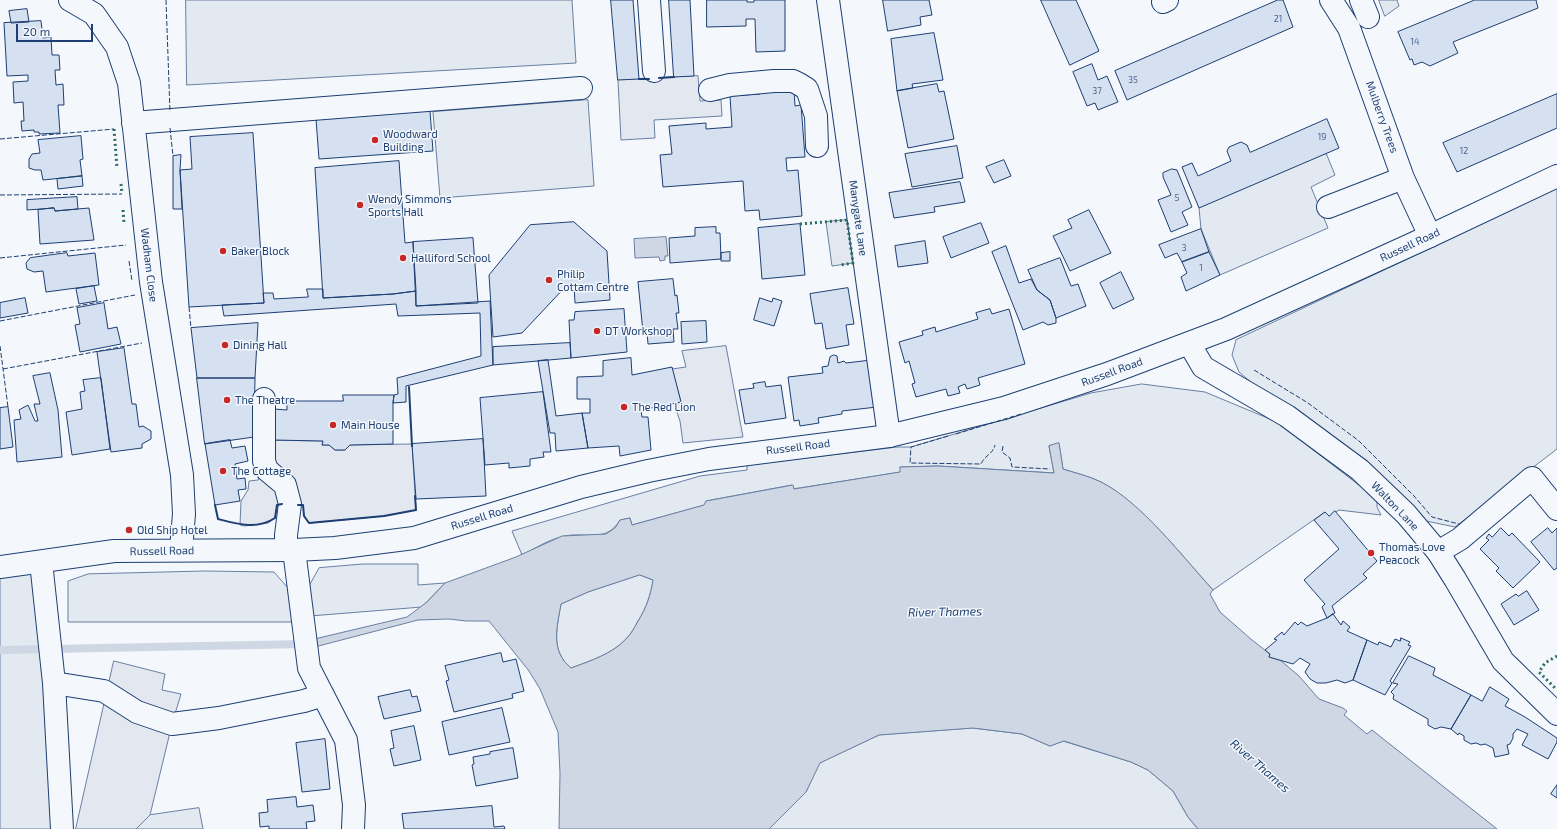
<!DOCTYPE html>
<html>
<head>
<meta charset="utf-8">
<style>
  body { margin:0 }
  #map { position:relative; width:1557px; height:829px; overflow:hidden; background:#f4f7fb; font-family:"Exo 2",sans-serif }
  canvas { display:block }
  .scale { position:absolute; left:16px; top:24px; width:77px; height:18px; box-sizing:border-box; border:2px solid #1d3f73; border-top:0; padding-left:5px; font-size:12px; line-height:14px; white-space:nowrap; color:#1d3f73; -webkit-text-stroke:3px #f4f7fb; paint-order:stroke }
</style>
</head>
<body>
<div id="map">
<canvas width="1557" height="829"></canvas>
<div class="scale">20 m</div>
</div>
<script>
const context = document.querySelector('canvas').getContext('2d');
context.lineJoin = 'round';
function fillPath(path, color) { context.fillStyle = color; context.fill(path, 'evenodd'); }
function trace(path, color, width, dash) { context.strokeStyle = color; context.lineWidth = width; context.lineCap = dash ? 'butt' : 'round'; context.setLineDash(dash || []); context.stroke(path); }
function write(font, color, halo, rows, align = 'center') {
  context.font = font + ' "Exo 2",sans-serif'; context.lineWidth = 3; context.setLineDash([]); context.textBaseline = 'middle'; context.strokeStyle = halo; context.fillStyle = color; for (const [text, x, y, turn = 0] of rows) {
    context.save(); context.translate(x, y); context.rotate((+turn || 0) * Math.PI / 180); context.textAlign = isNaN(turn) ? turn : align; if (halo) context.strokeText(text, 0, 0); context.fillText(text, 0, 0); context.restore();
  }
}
const green = new Path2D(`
  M186,0H572L576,63L187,85Z
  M588,100L594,186L440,198L433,112Z
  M1326,153L1335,175L1311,187L1328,228L1220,275L1201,229L1199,208Z
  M1557,189V449L1455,527L1426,521L1369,465L1305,416L1258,388L1239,372L1232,355L1236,340Z
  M1142,384L1205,392L1277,422L1377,499V507L1381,515L1339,510L1329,516L1325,512L1213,590C1182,556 1140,502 1101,482C1089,476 1075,473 1063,469L1059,444L1049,446L1054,473L938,466L900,467L901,472L793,489L792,485L706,501L705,505L632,525L630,518L620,520C605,545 584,530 561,537C548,540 534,549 522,555L512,531L700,476L747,470V465L897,447H911L1091,393Z
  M41,562L62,829H0V568Z
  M363,564H418V585L445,583L422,607L310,616L309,586L319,568Z
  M205,571L274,572L288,588L293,622H68V581L88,574Z
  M640,575L653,580C651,594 646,609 638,621C635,627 631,634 626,639C612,654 590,661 571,668C550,651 557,627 561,604L588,592Z
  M973,728L1022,734L1050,746L1063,741L1131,762L1148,770L1173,791L1188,817L1198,829H769L806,792L819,763L879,735Z
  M199,808L203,829H136L150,815Z`);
fillPath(green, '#e3e9f0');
trace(green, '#687fa3', 1);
const parking = new Path2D(`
  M1379,0H1397L1399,6L1385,16Z
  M698,76L700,101L721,100L722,116L654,120L655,138L621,140L618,80Z
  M847,220L853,263L832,266L826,222Z
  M726,346L743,437L683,443L680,421L674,404L681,402L672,369L686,367L682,351Z
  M259,440L323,441L322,445H329L335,450H345L350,445L412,444L416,510L384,516L309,523L304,516L303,505H277L275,518L268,523L244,526L240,525L241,501L248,490L249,481L258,480Z
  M114,661L165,674L162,690L181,694L172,724L150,815L136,829H76Z`);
fillPath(parking, '#e3e8f0');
trace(parking, '#687fa3', 1);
const water = new Path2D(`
  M666,237L668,256H665V260L660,261L659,257L635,258L634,239Z
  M1059,443L1063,469C1075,473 1089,476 1101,482C1141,502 1182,556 1213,590L1210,594L1220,612L1252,640L1270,654L1269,657L1280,660L1299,676L1319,699L1343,708L1347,711L1344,715L1367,734L1372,730L1497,829H1198L1188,817L1173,791L1148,770L1131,762L1064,741L1050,746L1022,734L973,728L879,735L820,763L806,792L769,829H559L560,773L558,732L540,689L529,671L489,621H466L449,619L418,620L307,649L306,641L407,617L427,602L445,583L516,557L562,536L606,534L615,528L620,520L630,518L632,525L704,505L706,501L793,485L794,489L900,472V467L938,466L1054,473L1049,446ZM640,575L653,580C651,594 646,609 638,621C635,627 631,634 626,639C612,654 590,661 571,668C550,651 557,627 561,604L588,592Z`);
fillPath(water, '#cfd7e4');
trace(water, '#687fa3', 1);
trace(new Path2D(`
  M0,650L305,644`), '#cfd7e4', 8);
const building = new Path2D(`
  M611,0H633L639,79L618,80Z
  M669,0H690L694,76L674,77Z
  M707,0H747V2H754V0H785V51L756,52L755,19H746V26L707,27Z
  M883,0H929L932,15L920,17L921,25L888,31Z
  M1041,0H1076L1099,51L1070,65Z
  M1278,0H1283L1293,27L1127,100L1115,71Z
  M1475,0H1536L1538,8L1453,42L1458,53L1430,66L1422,62L1414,65L1412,59L1410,60L1398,32Z
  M27,9L29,22L11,23L9,11Z
  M41,21L43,38L51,37L52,55H59L60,70H55L56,85L63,84L64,105H58L60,133L39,134V132H34V130L22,131L21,121H24L23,102L14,103L13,82L28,81V75L7,76L4,23Z
  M934,33L943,80L912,84L913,88L897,91L891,39Z
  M1092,64L1098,80L1107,76L1118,102L1098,110L1095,103L1087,106L1073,72Z
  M937,84L939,92L944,91L954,139L908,148L897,91Z
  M794,88L795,106L801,105L805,157L786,158L787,171L798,170L802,216L760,220L759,210L745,211L743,181L663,187L660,155L672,154L669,126L706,123V129L732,127L730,96L760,94L759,91Z
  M1557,94V128L1457,172L1443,143Z
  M430,111L433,151L319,159L316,119Z
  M1327,119L1339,148L1199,208L1182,167L1192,163L1198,176L1231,161L1227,151L1229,147L1241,142L1247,145L1250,152Z
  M253,133L264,303L189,307L180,170L192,169L190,137Z
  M81,136L83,159L80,160L82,176L43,180L41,170H35L29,168V159L32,154L40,153L38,140Z
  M957,146L963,178L912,187L905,154Z
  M181,155L180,170L182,209H173V156Z
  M1004,160L1011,176L994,183L986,167Z
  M399,161L405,243L413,242L416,291L393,294L323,298L315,168Z
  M1172,169L1177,170L1192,207L1182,212L1188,225L1171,232L1158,200L1171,195L1163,177V173Z
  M82,176L83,186L58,189L57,179Z
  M960,182L965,202L934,207L935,212L894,218L889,193Z
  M77,197L78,209L55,211L54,208L27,210V200Z
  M54,208L55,211L89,208L94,240L40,244L38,210Z
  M1089,210L1111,253L1070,271L1053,236L1072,228L1068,220Z
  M574,222L607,251L610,300L575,303L574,285H567L522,333L493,337L489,275L530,225Z
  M981,223L989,243L951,258L943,237Z
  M800,224L805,275L762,279L758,228Z
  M716,227V233H720L721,259L670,263L669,238L695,236V228Z
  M1201,229L1209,252L1182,262L1177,253L1165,258L1159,245Z
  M473,238L478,303L416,306L413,242Z
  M925,241L928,263L898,267L895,246Z
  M1006,246L1019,283L1031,279L1037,290L1050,300L1056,318V323L1048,325L1043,322L1023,330L992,252Z
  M730,252V261H721V253Z
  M1209,252L1220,275L1186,291L1181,277L1187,273L1182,262Z
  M67,253L68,256L95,253L99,285L46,292L43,271L34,272L27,269L26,263L30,258Z
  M1060,258L1071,286L1078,284L1086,306L1056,318L1050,300L1037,290L1028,270Z
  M1121,272L1134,299L1113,309L1100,283Z
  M673,279L675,296L677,295L679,313H676L678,329H673L674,342L648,344L647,332H643L638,282Z
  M94,286L97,301L79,304L76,289Z
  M848,288L854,324L846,325L849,345L826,349L822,323L815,324L810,294Z
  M307,289H323V298L393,294L416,291V306L490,301L493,365L406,386V402L393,403L394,395L398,394L397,378L481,356L480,313L398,316L396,304L224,316L222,305L264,303L263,293H273L274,299L308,297Z
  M25,298L28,313L0,318V303Z
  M760,298L772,302L773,298L782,301L774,326L754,320Z
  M104,303L108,329L117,327L121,344L80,352L75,325L80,324L77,308Z
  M624,309L627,352L571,358L569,320H574L575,312Z
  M990,309L992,314L1009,309L1025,364L978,378L980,385L967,389L965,384L958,387L960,393L948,396L946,389L916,397L912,384L915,383L909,361L905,363L899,342L923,335L922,331L935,327L936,332L978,319L976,313Z
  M706,321L707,342L682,344L681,322Z
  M258,323L255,378H197L191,328Z
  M570,343L571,358L493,365V347Z
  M124,348L132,404H136L139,427L143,426L151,431V439L142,444V448L111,452L97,352Z
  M834,355L837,356L838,363L844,361L846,363L871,360L877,407L842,411V414L818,418L819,423L800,426L799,420L794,421L788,377L823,373L822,367L828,366L830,357Z
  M631,358L632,375L672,367L681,402L641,410L642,417H648L651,450L620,456L619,446L588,448L582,413H590V399H577V377L603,376V361Z
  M548,360L556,416L582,413L588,448L556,451L555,433H550L538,361Z
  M50,373L58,410L62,457L17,462L14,420L21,419L19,410L28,405L35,421H38L34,404H40L33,376Z
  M101,378L110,449L72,455L66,412L82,409L80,392L85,391L83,380Z
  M197,378H255L254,437L205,444Z
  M765,382L766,387L781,385L786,418L745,424L739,390L754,388L753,384Z
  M543,392L551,452H543L544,457L530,459V466L509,468V463L485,465L480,398Z
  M343,395H394L393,403V444L350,445L345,450H335L329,445H322L323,441L273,440L274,409L287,410V401H343Z
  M8,407L13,447L0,449V408Z
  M483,439L486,496L416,499L412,444Z
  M230,440L232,448L245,446L248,461L235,464L237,479L245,478L246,489L238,490L240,501L215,505L205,444Z
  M1335,511L1377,561L1363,574L1367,578L1332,606L1335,613L1327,618L1322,607L1325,604L1304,580L1339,549L1314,520L1325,512L1329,516Z
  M1501,528L1509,536L1512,533L1540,562L1513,588L1496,571L1499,568L1480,549L1489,540L1486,538L1489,534L1492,537Z
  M1548,528L1552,533L1557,528V568L1554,570L1531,542Z
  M1527,591L1539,610L1514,625L1501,604L1516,594L1518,596Z
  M1333,614L1341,625L1343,621L1350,627L1347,631L1367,640L1353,680L1345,683L1337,680L1326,683H1317L1310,679L1305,672L1310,664L1300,658L1293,664L1269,657L1270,654L1265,650L1277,640L1274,639L1282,632L1284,635L1295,622L1298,625L1301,622L1307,626L1327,618Z
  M1401,638L1410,642L1408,645L1411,646L1390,681L1392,683L1385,695L1353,680L1367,640L1378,645L1379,642L1391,647L1395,639L1400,641Z
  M501,653L503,662L516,659L524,691L512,694L513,698L454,712L446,681L449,680L445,666Z
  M1409,656L1435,668L1433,675L1471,695L1451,729L1441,727L1435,729L1428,725V719L1393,699L1394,695L1391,692L1398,684L1393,683Z
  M1490,687L1509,699L1505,706L1525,717L1557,738V742L1548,759L1522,745L1528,734L1517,729L1513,734V738L1510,744L1507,745L1509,754L1495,757L1493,748L1485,744L1481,745L1476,743L1471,744L1464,740V736L1459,733L1458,735L1451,729L1471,695L1482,701Z
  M410,690L412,697L417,696L421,711L384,719L378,697Z
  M502,708L510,742L449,755L442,722Z
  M414,726L421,760L394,766L390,749L394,748L391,731Z
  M325,739L330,789L302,792L296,743Z
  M513,748L518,778L476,786L472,765L474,764L473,757L490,754V752Z
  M1557,785V798L1551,794Z
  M296,797L297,807L313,805L315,821L306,822L307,829H269V826L260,827L259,813L268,812L267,800Z
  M492,806L494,827L504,826L505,829H404L402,814Z`);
fillPath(building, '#d5e0f0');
trace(building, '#1d3f73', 1);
const minor = new Path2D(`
  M70,0L94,14L117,47L129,83L151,282L182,475L184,514L181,550
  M649,0L654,71
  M828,0L889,436
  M1331,0L1349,28L1403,178L1430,236
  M1361,0L1368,17
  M1163,2L1167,0
  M710,90L730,85L774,81H793L799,84L807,89L816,116L817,146
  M133,123L581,88
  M1328,207L1403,178
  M264,399V461L267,470L285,485L290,504L286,535V550
  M294,550L309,668L346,740L354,805L353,829
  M1438,552L1460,539L1532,478L1557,509
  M41,562L54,683L62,829
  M54,683L104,691L137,712L172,724L219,718L304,701L323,695`);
const major = new Path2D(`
  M1189,343L1203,367L1287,416L1360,470L1406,514L1438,552L1455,579L1503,661L1557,714
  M0,567L114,551L294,550L335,548L414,538L581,487L648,471L709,459L889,436L1004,408L1107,374L1226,329L1430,236L1557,176`);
trace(minor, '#1d3f73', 24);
trace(major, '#1d3f73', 24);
trace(minor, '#f4f7fb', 22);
trace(major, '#f4f7fb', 22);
trace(new Path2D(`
  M114,129L117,168
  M121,184L122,194
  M123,210L124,223
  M800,224L847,220L853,263L840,265
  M1557,656L1545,663L1539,672L1557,690`), '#2c6c60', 3, [2, 3]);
trace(new Path2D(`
  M166,0L170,112
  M170,128L173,156
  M0,139L114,129
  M0,195L122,194
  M0,258L126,245
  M129,261L132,281
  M189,307L191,328
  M0,321L135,295
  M0,346L8,407
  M3,369L142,343
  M1254,370L1308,403L1359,441L1414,496L1432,517L1459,524
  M956,434L1021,414
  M948,436L911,447L910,463L981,464C985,455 993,454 995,445
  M1003,446L1002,452L1010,458L1012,467L1050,469`), '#1d3f73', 1, [5, 2]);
trace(new Path2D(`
  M659,78L674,77
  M639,79H649
  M409,387L412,446
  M215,505L218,519C237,524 257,530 275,518L277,505L282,504
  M298,505H303L304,516L309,523L384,516L416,510L415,496`), '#1d3f73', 2);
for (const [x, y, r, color] of [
  [375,140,4,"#c62828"],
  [360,205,4,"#c62828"],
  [223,251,4,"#c62828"],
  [403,258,4,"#c62828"],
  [549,280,4,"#c62828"],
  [597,331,4,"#c62828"],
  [225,345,4,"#c62828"],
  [227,400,4,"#c62828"],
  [624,407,4,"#c62828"],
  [333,425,4,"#c62828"],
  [223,471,4,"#c62828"],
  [129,530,4,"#c62828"],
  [1371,553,4,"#c62828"]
]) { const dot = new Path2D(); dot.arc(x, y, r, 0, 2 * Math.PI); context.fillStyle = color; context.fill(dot); trace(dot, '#f4f7fb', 1.5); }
write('9px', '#4b6792', null, [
  ["21",1278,19],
  ["14",1415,42],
  ["35",1133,80],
  ["37",1097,91],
  ["19",1322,137],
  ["12",1464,151],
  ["5",1177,198],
  ["3",1184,248],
  ["1",1201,268]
]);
write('11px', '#1d3f73', '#f4f7fb', [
  ["Mulberry Trees",1382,117,70],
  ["Manygate Lane",858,218,82],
  ["Russell Road",1410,245,-25],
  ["Wadham Close",149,265,83],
  ["Russell Road",1112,372,-20],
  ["Russell Road",798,447,-7],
  ["Walton Lane",1395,506,46],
  ["Russell Road",482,517,-17],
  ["Russell Road",162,551,-1]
]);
write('11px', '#1d3f73', '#f4f7fb', [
  ["Woodward",383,134],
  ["Building",383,147],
  ["Wendy Simmons",368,199],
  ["Sports Hall",368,212],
  ["Baker Block",231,251],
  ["Halliford School",411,258],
  ["Philip",557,274],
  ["Cottam Centre",557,287],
  ["DT Workshop",605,331],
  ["Dining Hall",233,345],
  ["The Theatre",235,400],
  ["The Red Lion",632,407],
  ["Main House",341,425],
  ["The Cottage",231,471],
  ["Old Ship Hotel",137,530],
  ["Thomas Love",1379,547],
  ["Peacock",1379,560]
], 'left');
write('italic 12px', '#1d3f73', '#f4f7fb', [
  ["River Thames",945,612,-1],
  ["River Thames",1260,766,41]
]);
</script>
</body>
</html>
